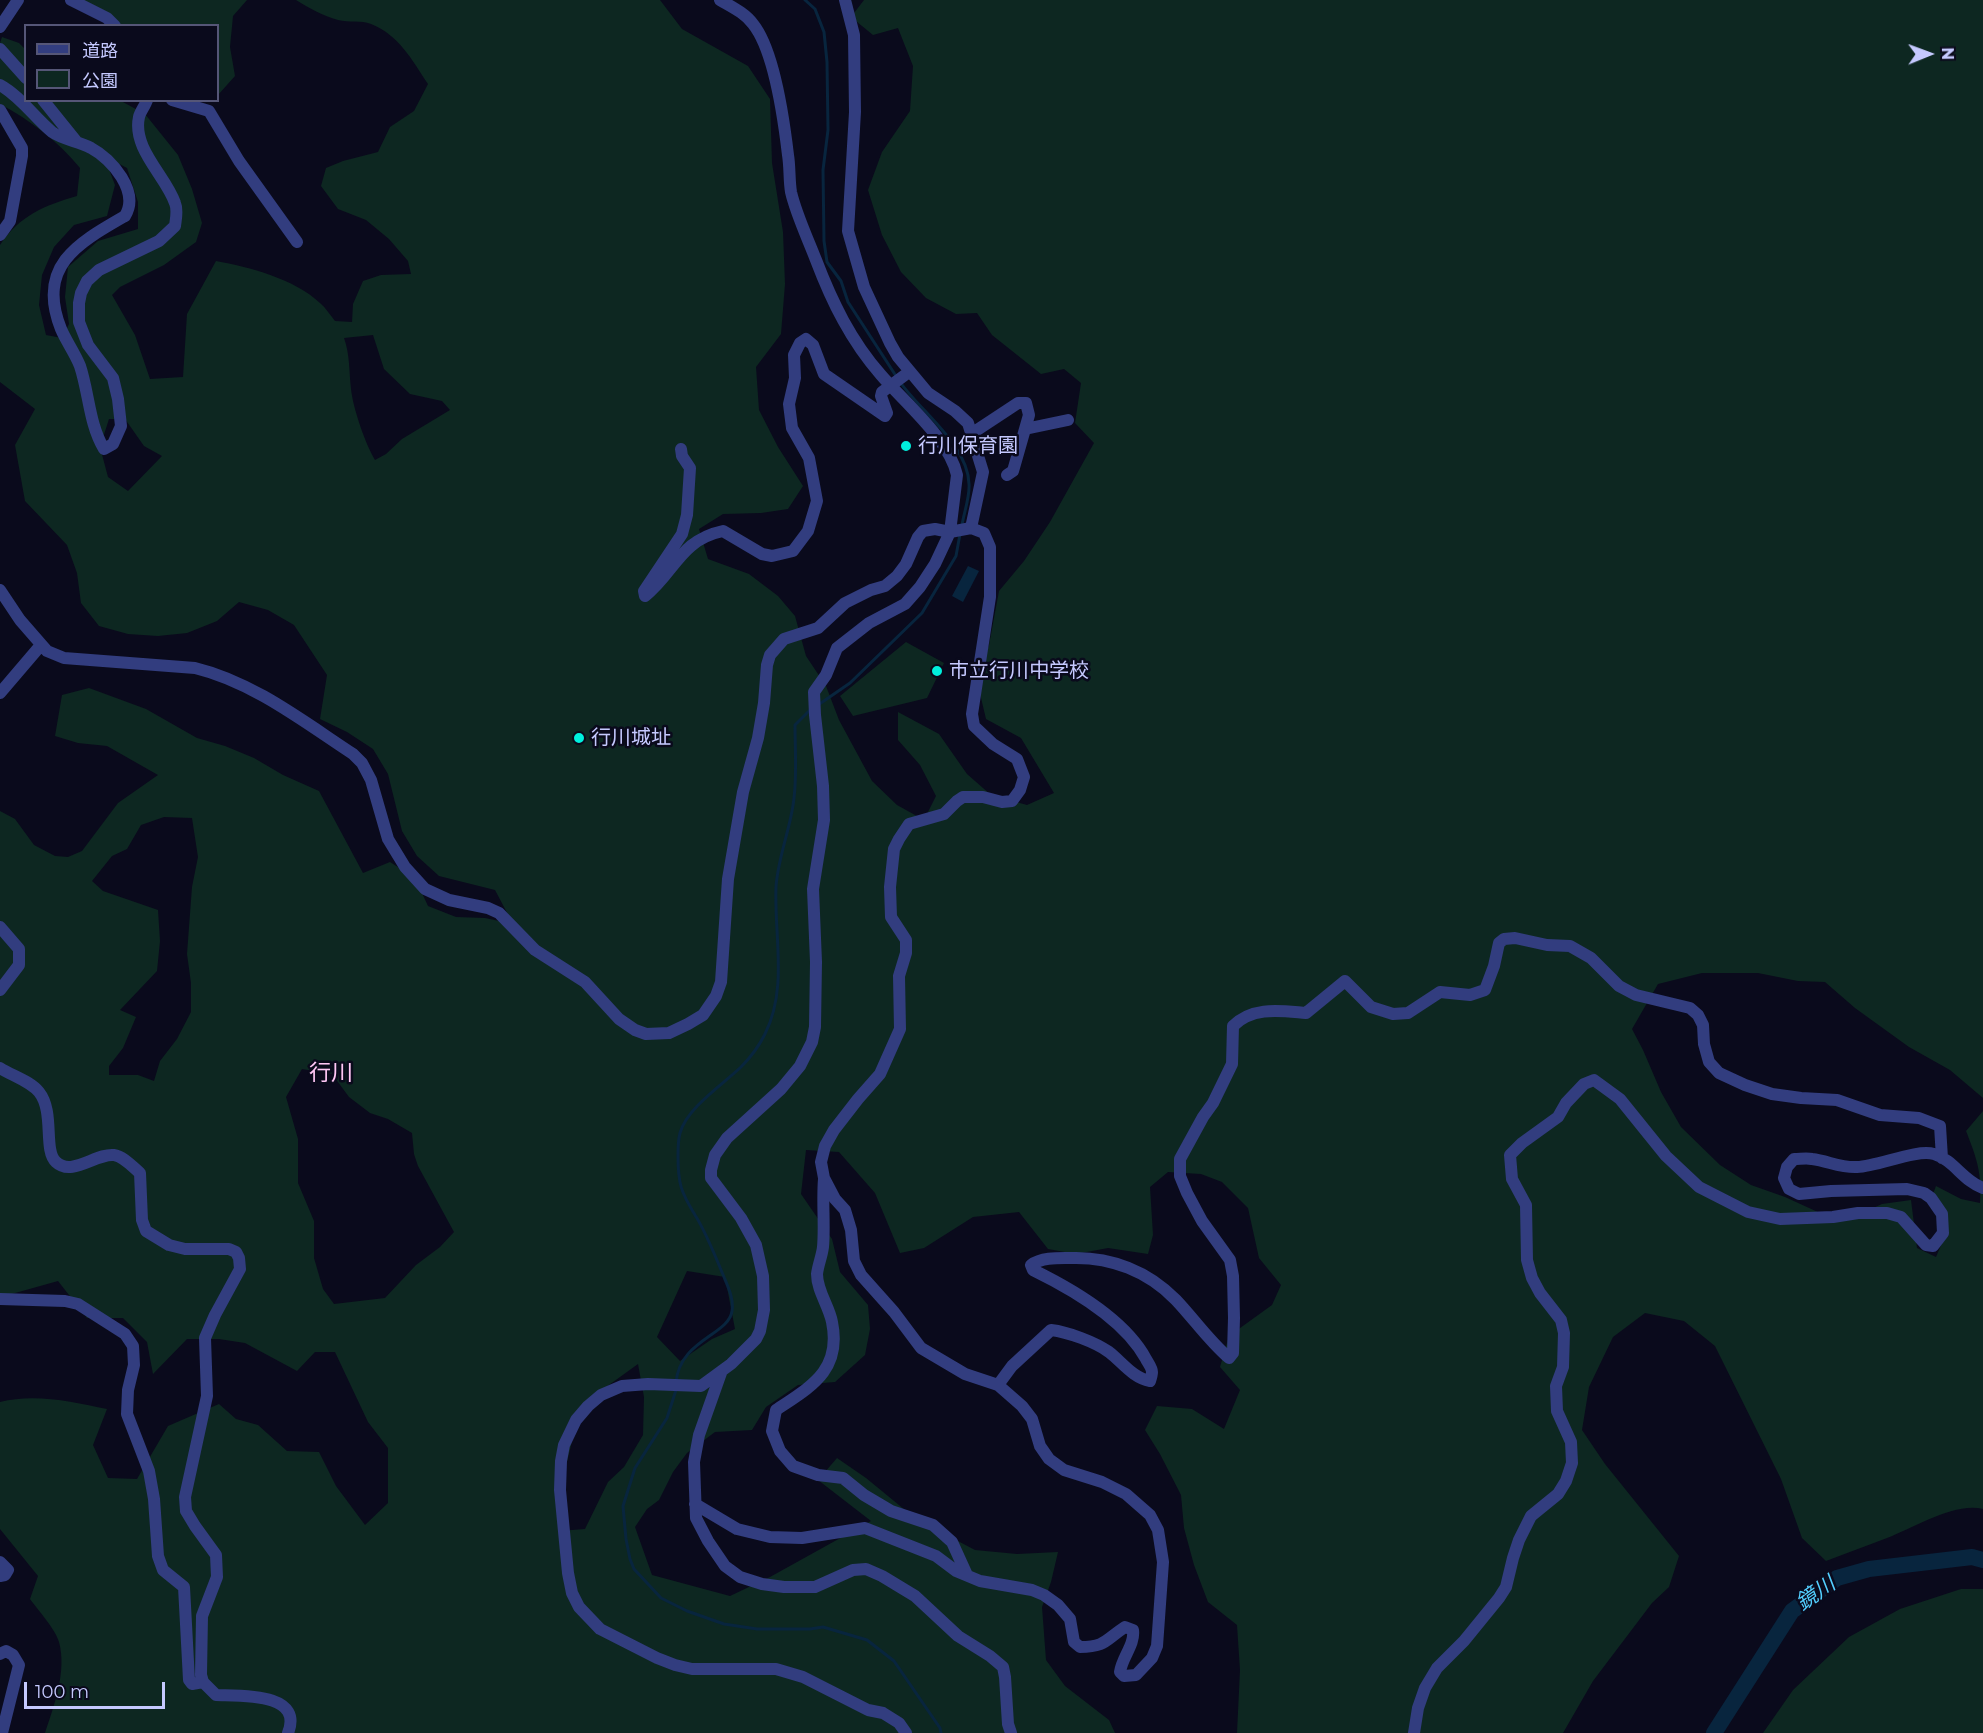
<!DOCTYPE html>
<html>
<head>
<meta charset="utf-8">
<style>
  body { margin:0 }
  #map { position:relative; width:1983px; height:1733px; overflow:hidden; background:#0a0a1c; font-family:Montserrat,"Noto Sans JP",sans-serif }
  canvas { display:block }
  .legend { position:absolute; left:24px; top:24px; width:195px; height:78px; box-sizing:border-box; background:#0a0a1c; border:2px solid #555677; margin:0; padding:8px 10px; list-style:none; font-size:18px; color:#c5c9ff }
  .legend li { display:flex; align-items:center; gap:12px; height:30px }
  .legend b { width:30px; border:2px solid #555677 }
  .north { position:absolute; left:1899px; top:24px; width:60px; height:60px; -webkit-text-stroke:4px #0a0a1c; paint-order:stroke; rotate:89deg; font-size:16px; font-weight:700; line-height:24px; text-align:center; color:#c5c9ff }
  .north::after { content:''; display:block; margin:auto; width:21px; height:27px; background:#c5c9ff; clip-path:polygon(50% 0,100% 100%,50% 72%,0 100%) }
  .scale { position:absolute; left:24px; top:1682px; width:141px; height:27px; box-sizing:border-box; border:3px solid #c5c9ff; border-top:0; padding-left:8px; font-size:18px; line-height:21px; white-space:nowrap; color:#c5c9ff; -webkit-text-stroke:4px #0a0a1c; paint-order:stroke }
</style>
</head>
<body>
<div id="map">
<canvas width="1983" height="1733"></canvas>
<ul class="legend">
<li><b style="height:8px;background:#323d7f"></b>道路</li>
<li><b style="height:16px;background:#0d2721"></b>公園</li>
</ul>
<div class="north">N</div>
<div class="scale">100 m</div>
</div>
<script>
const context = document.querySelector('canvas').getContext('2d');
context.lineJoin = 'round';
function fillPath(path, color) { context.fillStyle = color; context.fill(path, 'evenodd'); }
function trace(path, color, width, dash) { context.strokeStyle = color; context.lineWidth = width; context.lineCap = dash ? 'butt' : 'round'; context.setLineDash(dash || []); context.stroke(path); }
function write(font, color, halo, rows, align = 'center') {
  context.font = font + ' Montserrat,"Noto Sans JP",sans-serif'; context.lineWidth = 5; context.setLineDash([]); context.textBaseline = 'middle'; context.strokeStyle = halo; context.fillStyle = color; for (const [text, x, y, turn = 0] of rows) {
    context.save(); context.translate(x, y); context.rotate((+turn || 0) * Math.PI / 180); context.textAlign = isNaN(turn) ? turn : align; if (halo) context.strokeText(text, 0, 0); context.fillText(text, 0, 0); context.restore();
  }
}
fillPath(new Path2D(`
  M73,0H247L233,16L230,47L235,76L218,95V26L121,25Z
  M296,0H660L682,29L748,66L770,99L772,163L783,232L785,284L781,334L756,367L759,410L778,447L803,486L788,509L761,513L723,514L699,529L708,559L749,574L778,596L795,616L806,656L826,686L839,720L872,781L897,805L924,820L936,796L920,765L898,740V712L939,734L967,774L991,795L1027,805L1054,793L1021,738L986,719L977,681L989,645L999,591L1024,561L1050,522L1094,443L1075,423L1081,383L1064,369L1041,374L992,335L977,313L956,314L926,298L901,272L882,235L868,190L882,152L910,111L913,66L898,28L873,35L851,17L864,0H1983V1098L1950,1070L1909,1047L1855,1008L1825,982L1798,981L1758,973H1702L1658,984L1632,1029L1643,1050L1661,1092L1681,1127L1720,1165L1751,1185L1785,1197L1820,1213L1853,1217L1882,1204L1911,1200L1917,1248L1936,1257L1945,1236L1930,1202L1936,1186L1961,1199L1980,1203C1982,1173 1977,1159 1966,1131L1983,1111V1509C1954,1502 1914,1528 1887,1538C1867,1546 1846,1553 1826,1561L1802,1538L1781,1479L1715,1346L1684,1321L1645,1313L1613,1337L1589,1387L1582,1430L1605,1464L1679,1556L1669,1587L1652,1603L1593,1681L1563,1733H1237L1240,1670L1237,1625L1208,1602L1194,1565L1184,1528L1181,1495L1160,1454L1145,1430L1157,1406L1192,1409L1224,1429L1240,1390L1220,1367L1229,1336L1272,1305L1281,1285L1259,1258L1248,1208L1222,1182L1201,1174L1168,1172L1150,1187L1153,1235L1148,1254L1108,1248L1076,1254L1048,1249L1019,1212L973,1217L924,1248L900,1253L875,1193L839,1152L806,1150L801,1194L832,1239L840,1272L868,1305L870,1329L865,1355L835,1382L798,1385L766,1407L752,1430L715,1432L687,1453L673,1472L659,1500L647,1509L635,1527L652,1575L730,1596L770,1577L871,1521L818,1480L837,1458L866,1478L916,1519L975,1550L1017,1554L1058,1552L1051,1582L1042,1607L1046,1660L1065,1686L1109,1720L1115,1733H45C54,1706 67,1671 59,1642C56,1630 38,1610 30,1599L38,1576L0,1529V1402C35,1393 73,1402 107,1409L93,1445L108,1478L137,1479L168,1426L219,1404L236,1419L258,1425L287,1451L319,1452L336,1486L365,1525L388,1503V1448L368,1422L335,1352H315L297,1371L245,1343L219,1339H187L153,1374L147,1342L123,1318H87L58,1281L8,1295L0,1300V811L15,819L34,845L55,856L68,857L82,851L118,803L158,775L107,746L78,743L55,736L62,695L89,688L146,709L197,738L225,746L254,758L283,775L319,791L363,873L390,862L415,878L428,906L456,917L485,918L513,924L495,890L439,876L417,856L402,831L388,774L373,749L347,732L320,719L327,675L294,625L268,610L239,602L217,621L187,633L158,636L128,634L99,626L81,603L77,573L67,545L25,501L15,445L35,409L0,382V245C19,216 45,205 77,196L80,168C59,142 30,120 0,104V43L2,37L19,43L25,49L26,100L121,101L145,114L178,155L192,189L202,223L196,242L164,265L120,287L112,295L135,335L150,379L183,377L187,314L216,261C249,267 295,279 320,303C326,308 330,315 335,321L352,322L353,304L363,281L381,275L411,274L408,261L389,239L366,220L338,209L321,186L326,168L343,161L378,152L390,127L414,111L428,84C412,60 399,35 371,24C361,20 349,23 338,20C323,16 309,8 296,0ZM104,156L127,168L138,202V229L98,241L68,267L65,297L69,324L62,338L46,335L39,305L42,275L54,247L74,225L107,216L115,185ZM373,335L384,369L410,394L442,401L450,410L402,439L386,454L375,460C365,443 353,408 351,389C349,371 350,355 344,338ZM109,419H125L144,446L162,456L128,491L108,477L100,447ZM164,817L192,818L198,857L192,887L187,954L191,983V1012L177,1039L160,1061L154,1081L138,1075H109V1066L123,1048L136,1017L120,1010L157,971L160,941L158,910L103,891L92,881L112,856L127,849L141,825ZM302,1069L332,1074L349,1097L370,1113L388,1119L412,1133L414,1154L418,1166L454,1232L440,1247L416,1265L385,1298L334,1304L323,1289L314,1258V1221L298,1183V1139L286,1097ZM687,1271L725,1277L735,1329L712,1339L680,1361L657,1337ZM638,1364L644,1397L643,1435L624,1467L608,1482L585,1529L559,1531V1495L575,1429L602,1390Z
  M906,642L944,663L927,698L853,716L840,696Z
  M1961,1589H1983V1733H1763L1793,1690L1849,1637L1900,1609Z`), '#0d2721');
fillPath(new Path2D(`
  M968,566L979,571L963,602L952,596Z`), '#08253e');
trace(new Path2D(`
  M805,0L815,9L824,32L827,62L828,130L823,170L824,241L827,262L841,281L848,302L896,376
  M900,382C921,412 968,445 969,484C970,497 964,512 962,525
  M818,705L850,683L922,613L956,556L960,534
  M676,1383C679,1340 729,1335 732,1311C734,1299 728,1287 724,1277C716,1258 706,1232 695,1215C681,1192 678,1184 678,1156C678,1149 678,1140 680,1133C687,1108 722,1085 741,1067C750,1058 759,1046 765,1034C788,988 774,936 776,887C778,856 791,828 794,798C797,774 795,749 795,725L810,710
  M676,1390L667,1418L635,1468L623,1506L626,1539L630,1559L634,1569L661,1598L687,1611L724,1624L757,1629H810L823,1627L867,1640L894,1661L940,1728L941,1733`), '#08253e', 3);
trace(new Path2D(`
  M1714,1733L1792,1611L1837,1578L1869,1569L1972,1557L1983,1560`), '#08253e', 16);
trace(new Path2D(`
  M71,0L107,18L115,26
  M720,0C732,7 745,13 753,24C774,50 784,121 788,155C790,167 789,180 791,192C796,214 808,239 816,260C832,302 851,341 881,375C905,403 949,439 957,475L950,532L935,564L920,587L905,604L869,623L837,648L826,675L814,692L815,715L823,786L824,820L813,889L816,962L815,1027L812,1042L800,1066L781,1089L727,1138L715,1155L711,1170V1178L741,1218L756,1245L763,1276L764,1310L760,1331L756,1339L731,1364L701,1386L648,1384L622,1386L601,1395L588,1406L576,1420L564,1445L561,1461L560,1490L568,1573L572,1593L579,1607L600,1629L657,1658L675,1665L692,1669H776L803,1677L868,1710L883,1713L899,1723L906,1733
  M845,0L854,35L855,112L848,231L864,287L890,343L898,357L928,393L955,411L968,423L983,472L971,528
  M0,27L18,0
  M0,49L26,78
  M0,85C20,96 34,117 52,132C63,140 79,141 91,148C112,159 140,192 125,216C78,243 36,266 61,329C66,341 75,353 80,366C89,393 89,424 104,449L113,444L121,426L118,399L113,378L88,345L79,322V303L81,293L87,281L99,270L159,241L175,226C176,218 178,210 175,203C166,176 132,149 139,117C140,112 145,106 147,100
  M43,100L76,141
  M172,100L209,111L239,161L297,242
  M0,110L22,148V156L10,221L0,235
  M1025,429L1068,420
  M971,434L1018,403H1026L1029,415L1013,471L1007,475
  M681,449L682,456L690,468L687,515L682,534L644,591L645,596C675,572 680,540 723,531L762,554L772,556L793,551L808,531L817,501L809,458L792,428L789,404L795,378L794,355L800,343L806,339L813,345L824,374L885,416L887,413L881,396L882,392L909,372
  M0,590L20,620L47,651L64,658L195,668C253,682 304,722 353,754L362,763L371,780L388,839L405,867L425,889L449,900L488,908L499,913L535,950L585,982L619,1019L635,1030L646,1034L669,1033L688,1024L703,1015L716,996L721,982L728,879L743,792L758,738L764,703L767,665L770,655L784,639L818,628L845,603L871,590L885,586L897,576L906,564L918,537L923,531L935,529L950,532L971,528L984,533L990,547V597L972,714L974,726L993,744L1017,759L1024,777L1020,790L1012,801L1002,802L983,797H963L957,801L944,814L909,824L899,839L894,849L890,887L891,917L906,940V953L899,976L900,1029L880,1074L858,1099L834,1130L825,1146L821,1162L824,1178L835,1199L845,1210L851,1230L854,1261L861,1275L894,1312L921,1348L965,1374L998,1385L1022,1406L1032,1419L1040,1446L1049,1459L1064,1470L1102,1482L1126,1494L1150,1515L1158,1530L1163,1562L1157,1646L1152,1658L1136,1675L1124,1676L1120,1672C1122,1657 1135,1645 1133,1630L1125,1627C1105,1640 1106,1647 1080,1647L1074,1642L1070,1619L1058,1605L1044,1595L1032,1590L980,1581L956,1571L936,1556L865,1528L802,1538L770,1537L737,1529L695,1504
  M0,693L41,645
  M0,927L19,949V965L0,990
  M0,1068C13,1076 30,1081 39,1092C55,1112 43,1150 56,1162C72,1177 96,1153 114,1155C123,1156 133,1167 140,1173L142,1220L146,1231L169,1245L185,1249H229L236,1252L239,1258L240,1269L215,1315L205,1338L207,1396L185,1497L186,1511L195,1526L216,1555L217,1577L202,1616L201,1675L203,1682L216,1695C240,1696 304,1692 288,1733
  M824,1179C822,1202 825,1225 823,1247C822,1256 818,1265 817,1274C817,1291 829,1306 832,1322C842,1371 810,1387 776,1410L772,1431L780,1451L793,1466L818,1475L843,1478L864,1495L891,1511L933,1525L952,1542L967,1575
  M0,1299L65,1301L78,1304L125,1334L133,1346L134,1365L128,1390L127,1414L149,1471L154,1499L158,1556L163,1570L184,1587L189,1680L192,1684L203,1682
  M721,1373L699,1435L694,1462L696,1518L708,1541L725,1566L740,1577L762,1584L784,1587H815L853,1570L866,1569L882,1576L915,1596L958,1636L990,1656L1003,1667L1005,1677L1008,1724L1011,1733
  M998,1385L1012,1366L1051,1330C1068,1332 1095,1342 1109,1352C1122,1362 1133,1378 1150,1381C1151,1378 1152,1375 1152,1372C1152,1368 1148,1363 1146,1359C1125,1320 1072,1289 1033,1270L1031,1265C1042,1257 1059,1258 1072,1258C1111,1257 1148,1271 1176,1300C1194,1319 1209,1341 1229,1358L1233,1353L1234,1318L1233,1276L1230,1260L1202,1221L1187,1193L1180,1176V1159L1203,1117L1213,1103L1232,1064L1233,1026C1253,1006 1281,1011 1306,1013L1345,981L1371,1007L1393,1014L1408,1013L1440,992L1470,995L1485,990L1494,966L1499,943L1504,939L1515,938L1547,945L1570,946L1591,958L1619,986L1636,995L1690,1008L1698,1015L1703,1025L1704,1044L1709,1062L1719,1073L1745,1085L1772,1094L1801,1098L1837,1100L1880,1115L1919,1118L1940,1126L1942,1158
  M0,1562L8,1570L5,1575L0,1576
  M0,1654L6,1651L13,1655L19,1665L2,1733
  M1414,1733L1418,1708L1425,1688L1437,1668L1464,1641L1499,1598L1506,1587L1513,1558L1519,1540L1531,1516L1558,1494L1566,1481L1572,1463L1571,1442L1557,1411L1556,1386L1563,1367L1564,1333L1561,1320L1540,1293L1532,1278L1527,1260L1526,1205L1512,1179L1510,1155L1522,1143L1558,1117L1566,1103L1584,1084L1594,1080L1620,1099L1666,1156L1699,1187L1748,1212L1780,1219L1833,1217L1858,1213H1887L1901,1217L1926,1245L1933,1246L1943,1233L1942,1214L1931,1198L1924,1193L1907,1189L1831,1191L1799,1194L1789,1189L1784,1178L1787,1167L1794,1159C1800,1159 1807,1158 1812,1159C1828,1161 1841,1168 1857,1167C1879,1166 1916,1149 1934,1154C1954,1160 1963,1181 1983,1188`), '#323d7f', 12);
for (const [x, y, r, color] of [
  [906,446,6,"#00f0dd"],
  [937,671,6,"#00f0dd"],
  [579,738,6,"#00f0dd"]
]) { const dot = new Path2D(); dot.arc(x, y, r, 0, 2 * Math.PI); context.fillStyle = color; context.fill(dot); trace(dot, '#0a0a1c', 2); }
write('20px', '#c5c9ff', '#0a0a1c', [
  ["行川保育園",918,446],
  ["市立行川中学校",949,671],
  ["行川城址",591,738]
], 'left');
write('italic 21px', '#53cfff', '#0a0a1c', [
  ["鏡川",1816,1594,-35]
]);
write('22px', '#ffc7f5', '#0a0a1c', [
  ["行川",331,1074]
]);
</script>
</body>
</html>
